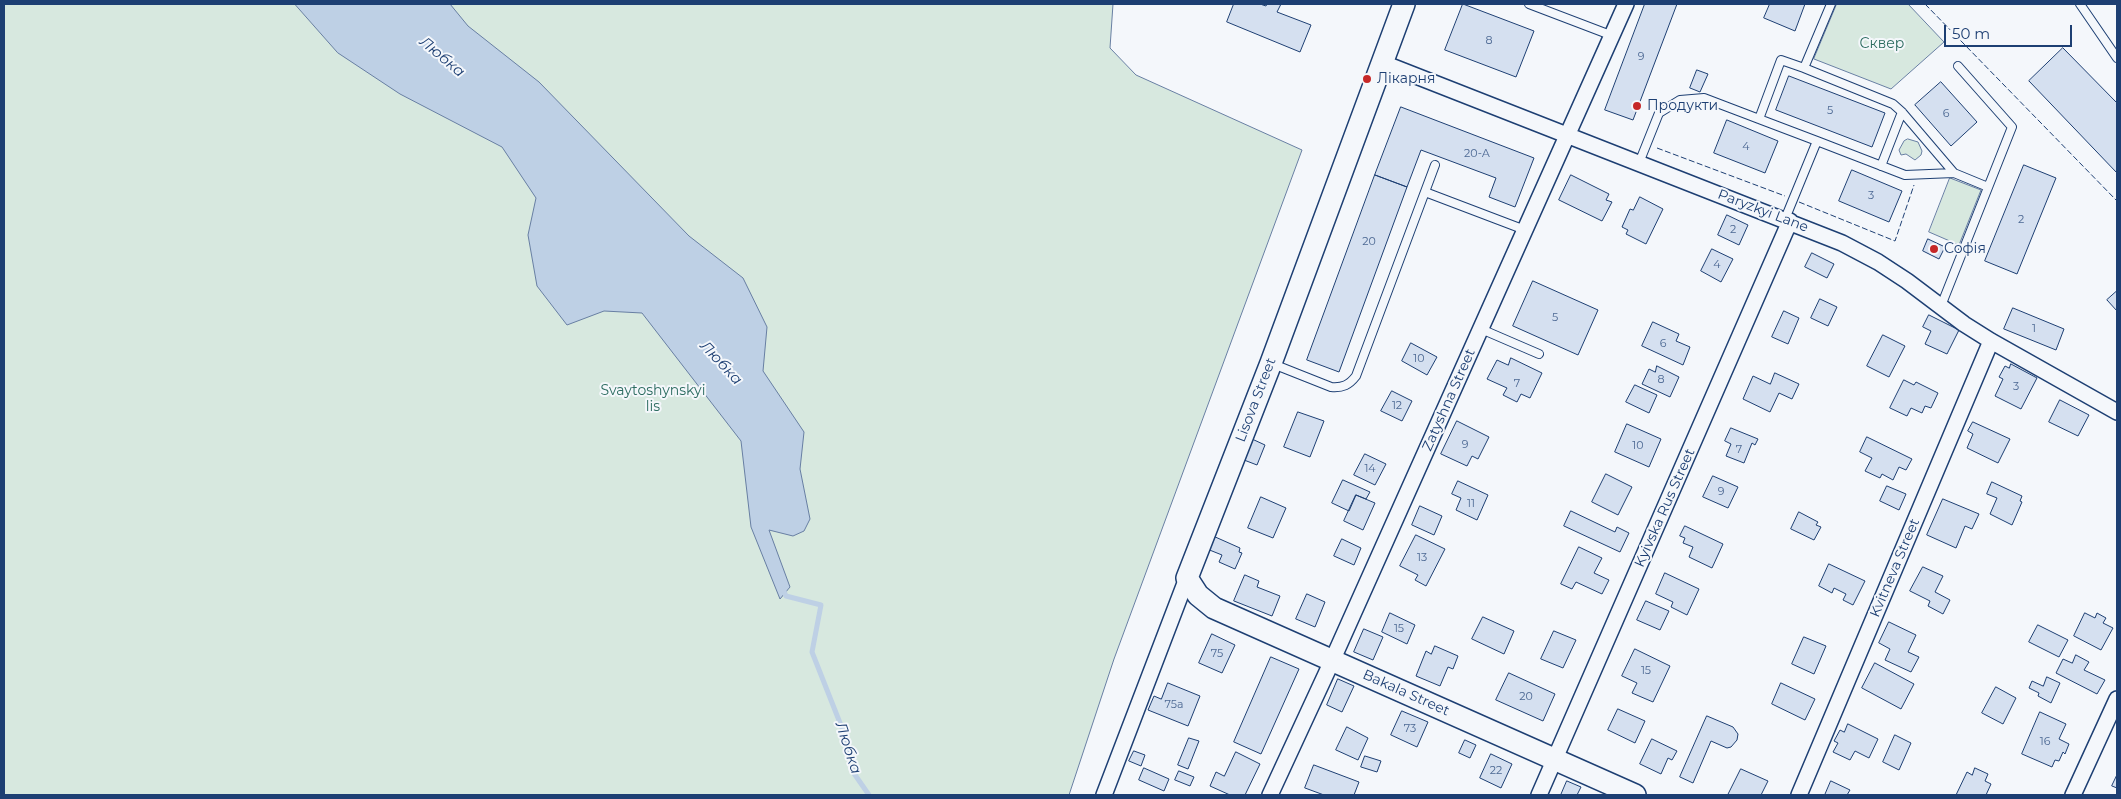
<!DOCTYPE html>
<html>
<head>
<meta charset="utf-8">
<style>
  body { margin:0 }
  #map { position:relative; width:2121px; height:799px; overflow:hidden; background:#f4f7fb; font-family:Montserrat,sans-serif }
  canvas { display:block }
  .frame { position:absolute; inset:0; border:5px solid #1d3f73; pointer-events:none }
  .scale { position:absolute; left:1944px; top:25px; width:128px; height:22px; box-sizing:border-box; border:2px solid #1d3f73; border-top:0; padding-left:6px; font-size:15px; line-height:18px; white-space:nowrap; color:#1d3f73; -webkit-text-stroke:4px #f4f7fb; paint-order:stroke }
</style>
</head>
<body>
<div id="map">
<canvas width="2121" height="799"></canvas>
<div class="frame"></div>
<div class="scale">50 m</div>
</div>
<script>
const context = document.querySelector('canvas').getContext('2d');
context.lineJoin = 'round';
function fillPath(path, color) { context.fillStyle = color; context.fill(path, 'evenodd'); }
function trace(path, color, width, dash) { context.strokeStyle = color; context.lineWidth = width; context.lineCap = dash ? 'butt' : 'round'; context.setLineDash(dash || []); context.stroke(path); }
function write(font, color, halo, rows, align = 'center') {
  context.font = font + ' Montserrat,sans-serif'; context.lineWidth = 4; context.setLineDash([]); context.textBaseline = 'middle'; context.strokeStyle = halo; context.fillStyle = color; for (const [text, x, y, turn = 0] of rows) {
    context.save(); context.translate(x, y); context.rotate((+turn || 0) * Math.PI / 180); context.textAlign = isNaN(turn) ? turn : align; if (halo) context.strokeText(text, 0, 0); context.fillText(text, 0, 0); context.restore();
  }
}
const green = new Path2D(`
  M4,4H1113L1110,48L1136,75L1302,150L1114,659L1069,795H4Z
  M1837,4H1908L1944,42L1891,89L1814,59Z
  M1908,139L1918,142L1922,151L1921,155L1915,160L1906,154L1901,155L1899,150L1904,141Z
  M1950,178L1981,190L1959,245L1929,232Z`);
fillPath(green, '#d7e8df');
trace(green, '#687fa3', 1);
const water = new Path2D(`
  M295,4H450L468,26L539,82L689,236L743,278L767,327L763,371L804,432L800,469L810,519L804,531L793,536L769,530L790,587L780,599L751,527L741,441L642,313L604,311L567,325L537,286L528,235L536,198L502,147L400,94L338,53Z`);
fillPath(water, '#bed0e5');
trace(water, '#687fa3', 1);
trace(new Path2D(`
  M783,589L786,596L821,605L812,652L842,728L853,772L869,795`), '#bed0e5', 5);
const building = new Path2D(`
  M1234,4H1260L1266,6L1267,4H1281L1277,12L1311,25L1300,52L1227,22Z
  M1463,4L1534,31L1516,77L1445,50Z
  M1645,4H1677L1633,120L1605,110Z
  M1770,4H1805L1795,31L1764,18Z
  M2063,48L2117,103V173L2029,81Z
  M1697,70L1708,74L1700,92L1690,88Z
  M1789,76L1885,113L1872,147L1776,110Z
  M1941,82L1977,122L1951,146L1915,105Z
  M1401,107L1534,158L1515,207L1489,197L1496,178L1421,150L1407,187L1375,175Z
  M1727,120L1778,141L1765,173L1714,153Z
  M2024,165L2056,178L2017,274L1985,261Z
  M1852,170L1902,191L1889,222L1839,201Z
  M1375,175L1407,187L1339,372L1307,360Z
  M1571,175L1609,194L1606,200L1612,202L1602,221L1559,200Z
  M1640,197L1663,209L1646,244L1626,234L1628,230L1622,227L1630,209L1633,210Z
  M1727,215L1748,225L1739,245L1718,235Z
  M1928,239L1945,247L1939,259L1923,251Z
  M1712,249L1733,259L1721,282L1701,271Z
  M1812,253L1834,264L1827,278L1805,267Z
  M1533,281L1598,310L1578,355L1513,326Z
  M2117,291V311L2107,300Z
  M1820,299L1837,307L1828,326L1811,318Z
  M2013,308L2064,329L2056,350L2004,329Z
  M1784,311L1799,318L1788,344L1772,337Z
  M1929,315L1959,330L1947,354L1925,344L1931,331L1923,327Z
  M1653,322L1679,334L1676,341L1690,347L1683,365L1642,346Z
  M1883,335L1905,346L1889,377L1867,366Z
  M1411,343L1437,357L1427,375L1402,361Z
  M1511,358L1542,373L1530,398L1521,394L1517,402L1503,395L1507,388L1487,379L1497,360L1508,365Z
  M2011,364L2037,378L2021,409L1995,396L2003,379L1999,377L2005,366L2009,368Z
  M1657,366L1679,377L1670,397L1642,384L1649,369L1655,372Z
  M1775,373L1799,384L1792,399L1779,393L1770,412L1743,399L1753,376L1770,384Z
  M1904,380L1914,385L1916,382L1938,393L1931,408L1925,406L1922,413L1911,408L1907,416L1890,408Z
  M1635,385L1657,395L1649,413L1626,402Z
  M1392,391L1412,401L1402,421L1381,411Z
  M2060,400L2089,415L2078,436L2049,422Z
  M1298,412L1324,421L1310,457L1284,447Z
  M1457,421L1489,437L1478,459L1472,456L1467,466L1441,454Z
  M1973,422L2010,439L1998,463L1967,448L1973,434L1968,431Z
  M1627,424L1661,439L1649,467L1615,452Z
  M1731,428L1758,439L1755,445L1752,443L1744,463L1726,456L1731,444L1725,441Z
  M1867,437L1912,459L1906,470L1899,467L1893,480L1882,474L1880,478L1865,471L1872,458L1860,452Z
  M1252,439L1265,445L1257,465L1244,460Z
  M1365,454L1386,464L1375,485L1354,475Z
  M1606,474L1632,487L1618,515L1592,502Z
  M1713,476L1738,487L1728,508L1703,497Z
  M1343,480L1370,492L1366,499L1356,495L1349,511L1332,503Z
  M1458,481L1488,495L1477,520L1456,510L1461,498L1452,494Z
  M1992,482L2022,496L2020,501L2022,502L2012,525L1990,514L1997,498L1987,494Z
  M1887,486L1906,494L1899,510L1880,501Z
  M1356,495L1375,503L1363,530L1344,521Z
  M1261,497L1286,508L1273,538L1248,528Z
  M1943,499L1979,514L1972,529L1965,526L1956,548L1927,535Z
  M1420,506L1442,516L1434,535L1412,525Z
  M1571,511L1615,532L1617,527L1629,533L1620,552L1564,526Z
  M1799,512L1818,522L1816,525L1821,527L1814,540L1791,529Z
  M1685,526L1723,544L1712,568L1689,557L1693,547L1683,543L1685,538L1680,536Z
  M1416,535L1445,549L1426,586L1415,580L1418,575L1400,566Z
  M1213,536L1240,548L1239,552L1242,553L1235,569L1219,562L1222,555L1207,549Z
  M1342,539L1361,548L1354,565L1334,556Z
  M1579,547L1602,558L1594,573L1609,580L1602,594L1576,582L1572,589L1561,584Z
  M1829,564L1865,581L1853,605L1843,600L1846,594L1834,588L1832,593L1819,586Z
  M1923,567L1943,576L1935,592L1950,600L1943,614L1928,606L1930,601L1910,591Z
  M1665,573L1699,589L1687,615L1671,607L1673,602L1656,594Z
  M1245,575L1259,581L1257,587L1280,596L1272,616L1234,601Z
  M1307,594L1325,602L1315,627L1296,619Z
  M1646,601L1669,611L1660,630L1637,620Z
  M1390,613L1415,625L1407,644L1382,632Z
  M2085,613L2095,618L2097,613L2106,618L2103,623L2113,628L2101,650L2074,636Z
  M1483,617L1514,631L1504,654L1472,639Z
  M1889,622L1916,635L1908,652L1919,657L1911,672L1885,660L1890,649L1879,643Z
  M2038,625L2068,640L2059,657L2029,642Z
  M1364,629L1383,637L1373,660L1354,652Z
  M1554,631L1576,640L1563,668L1541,659Z
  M1212,634L1235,645L1222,673L1199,663Z
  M1804,637L1826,646L1814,674L1792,664Z
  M1435,646L1458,656L1453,669L1448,667L1440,686L1416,676L1426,651L1431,654Z
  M1635,649L1670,666L1653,702L1632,693L1637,683L1622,676Z
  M2076,655L2089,662L2084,670L2105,680L2097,694L2056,673L2063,659L2072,663Z
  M1271,657L1299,669L1261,754L1234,742Z
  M1875,663L1914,684L1901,709L1862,688Z
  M1509,673L1555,694L1543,721L1496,700Z
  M2047,677L2060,683L2051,703L2038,696L2039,693L2029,688L2032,681L2043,686Z
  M1338,679L1354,686L1342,712L1327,705Z
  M1168,683L1200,696L1188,726L1148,710L1154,696L1161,699Z
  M1781,683L1815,699L1805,720L1772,704Z
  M1996,687L2016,698L2003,724L1982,713Z
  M1618,709L1645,721L1635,743L1608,730Z
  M1402,711L1428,722L1417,747L1391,735Z
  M2040,712L2066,724L2059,739L2069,744L2065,754L2063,752L2059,761L2055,760L2052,767L2022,754Z
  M1707,716L1733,727L1738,734L1737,740L1731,747L1727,748L1711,741L1693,783L1680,777Z
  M1848,724L1878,739L1869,758L1855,751L1850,760L1833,752L1838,743L1834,741L1840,730L1844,732Z
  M1347,727L1368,738L1358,760L1336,750Z
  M1895,735L1911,743L1899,770L1883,762Z
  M1189,738L1199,741L1188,769L1178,765Z
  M1652,739L1677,751L1672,760L1668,758L1661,774L1640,764Z
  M1465,740L1476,745L1470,758L1459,753Z
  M1134,751L1145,755L1141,766L1129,761Z
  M1236,752L1260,764L1245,795H1230L1210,786L1216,772L1224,776Z
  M1491,754L1512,764L1501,788L1480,778Z
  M1365,756L1381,761L1377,772L1361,767Z
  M1314,765L1359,782L1354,795H1324L1305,788Z
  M1144,768L1169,779L1164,791L1139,780Z
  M1975,768L1988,774L1985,781L1991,784L1986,795H1956L1967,772L1972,775Z
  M1741,769L1768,781L1761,795H1728Z
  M1179,771L1194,777L1190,786L1175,780Z
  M2117,775V788L2112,786Z
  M1567,781L1581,787L1577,795H1561Z
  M1831,781L1850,790L1847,795H1825Z`);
fillPath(building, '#d5e0f0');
trace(building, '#1d3f73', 1);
const lane = new Path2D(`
  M1529,4L1613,36
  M1831,4L1804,68L1893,104L1902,112L1954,173L1988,187
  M2080,4L2117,58
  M1759,119L1817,141
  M1639,163L1659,113L1680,100L1704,98L1759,119L1781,60L1804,68
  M1881,166L1902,112
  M1425,192L1525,230
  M1785,219L1817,141L1905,175L1954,173
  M1941,306L2012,127L1958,66
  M1481,329L1539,354
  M1273,364L1331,387C1343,388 1349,385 1356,376L1435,165`);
const street = new Path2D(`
  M1383,63L1842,243L1878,262L1907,281L1964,324L1991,341L2117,412
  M1104,795L1187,578
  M1270,795L1332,661L1626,4
  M1539,795L1790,221
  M1799,795L1991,341
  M2073,795L2117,699`);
const secondary = new Path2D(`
  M1404,4L1271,363L1187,578L1198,595L1214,608L1635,795`);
trace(lane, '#1d3f73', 10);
trace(street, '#1d3f73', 18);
trace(secondary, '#1d3f73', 24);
trace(lane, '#f4f7fb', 8);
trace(street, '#f4f7fb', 15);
trace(secondary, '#f4f7fb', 21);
trace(new Path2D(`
  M1925,4L2117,201
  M1657,148L1785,196
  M1799,202L1895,241L1914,185`), '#1d3f73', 1, [6, 2.5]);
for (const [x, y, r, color] of [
  [1367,79,5,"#c62828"],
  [1637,106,5,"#c62828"],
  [1934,249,5,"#c62828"]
]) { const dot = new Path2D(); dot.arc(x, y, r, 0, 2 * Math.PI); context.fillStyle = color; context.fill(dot); trace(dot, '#f4f7fb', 2); }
write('11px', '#4b6792', null, [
  ["8",1489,41],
  ["9",1641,57],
  ["5",1830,111],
  ["6",1946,114],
  ["4",1746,147],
  ["20-А",1477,154],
  ["3",1871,196],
  ["2",2021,220],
  ["2",1733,230],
  ["20",1369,242],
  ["4",1717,265],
  ["5",1555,318],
  ["1",2034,329],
  ["6",1663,344],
  ["10",1419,359],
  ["8",1661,380],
  ["7",1517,384],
  ["3",2016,387],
  ["12",1397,406],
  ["9",1465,445],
  ["10",1638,446],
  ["7",1739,450],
  ["14",1370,469],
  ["9",1721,492],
  ["11",1471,504],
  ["13",1422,558],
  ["15",1399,629],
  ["75",1217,654],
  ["15",1646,671],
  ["20",1526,697],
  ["75а",1174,705],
  ["73",1410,729],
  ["16",2045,742],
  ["22",1496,771]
]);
write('14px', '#2c6c60', '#f4f7fb', [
  ["Сквер",1882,44],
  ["Svaytoshynskyi",653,391],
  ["lis",653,407]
]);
write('14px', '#1d3f73', '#f4f7fb', [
  ["Лікарня",1377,79],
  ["Продукти",1647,106],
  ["Софія",1944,249]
], 'left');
write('14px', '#1d3f73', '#f4f7fb', [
  ["Paryzkyi Lane",1763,211,21],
  ["Lisova Street",1256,400,-69],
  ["Zatyshna Street",1449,400,-66],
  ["Kyivska Rus Street",1665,508,-66],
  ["Kvitneva Street",1895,568,-67],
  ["Bakala Street",1406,693,24]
]);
write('italic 15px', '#1d3f73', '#f4f7fb', [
  ["Любка",442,57,40],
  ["Любка",721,363,47],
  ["Любка",848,748,72]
]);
</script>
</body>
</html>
